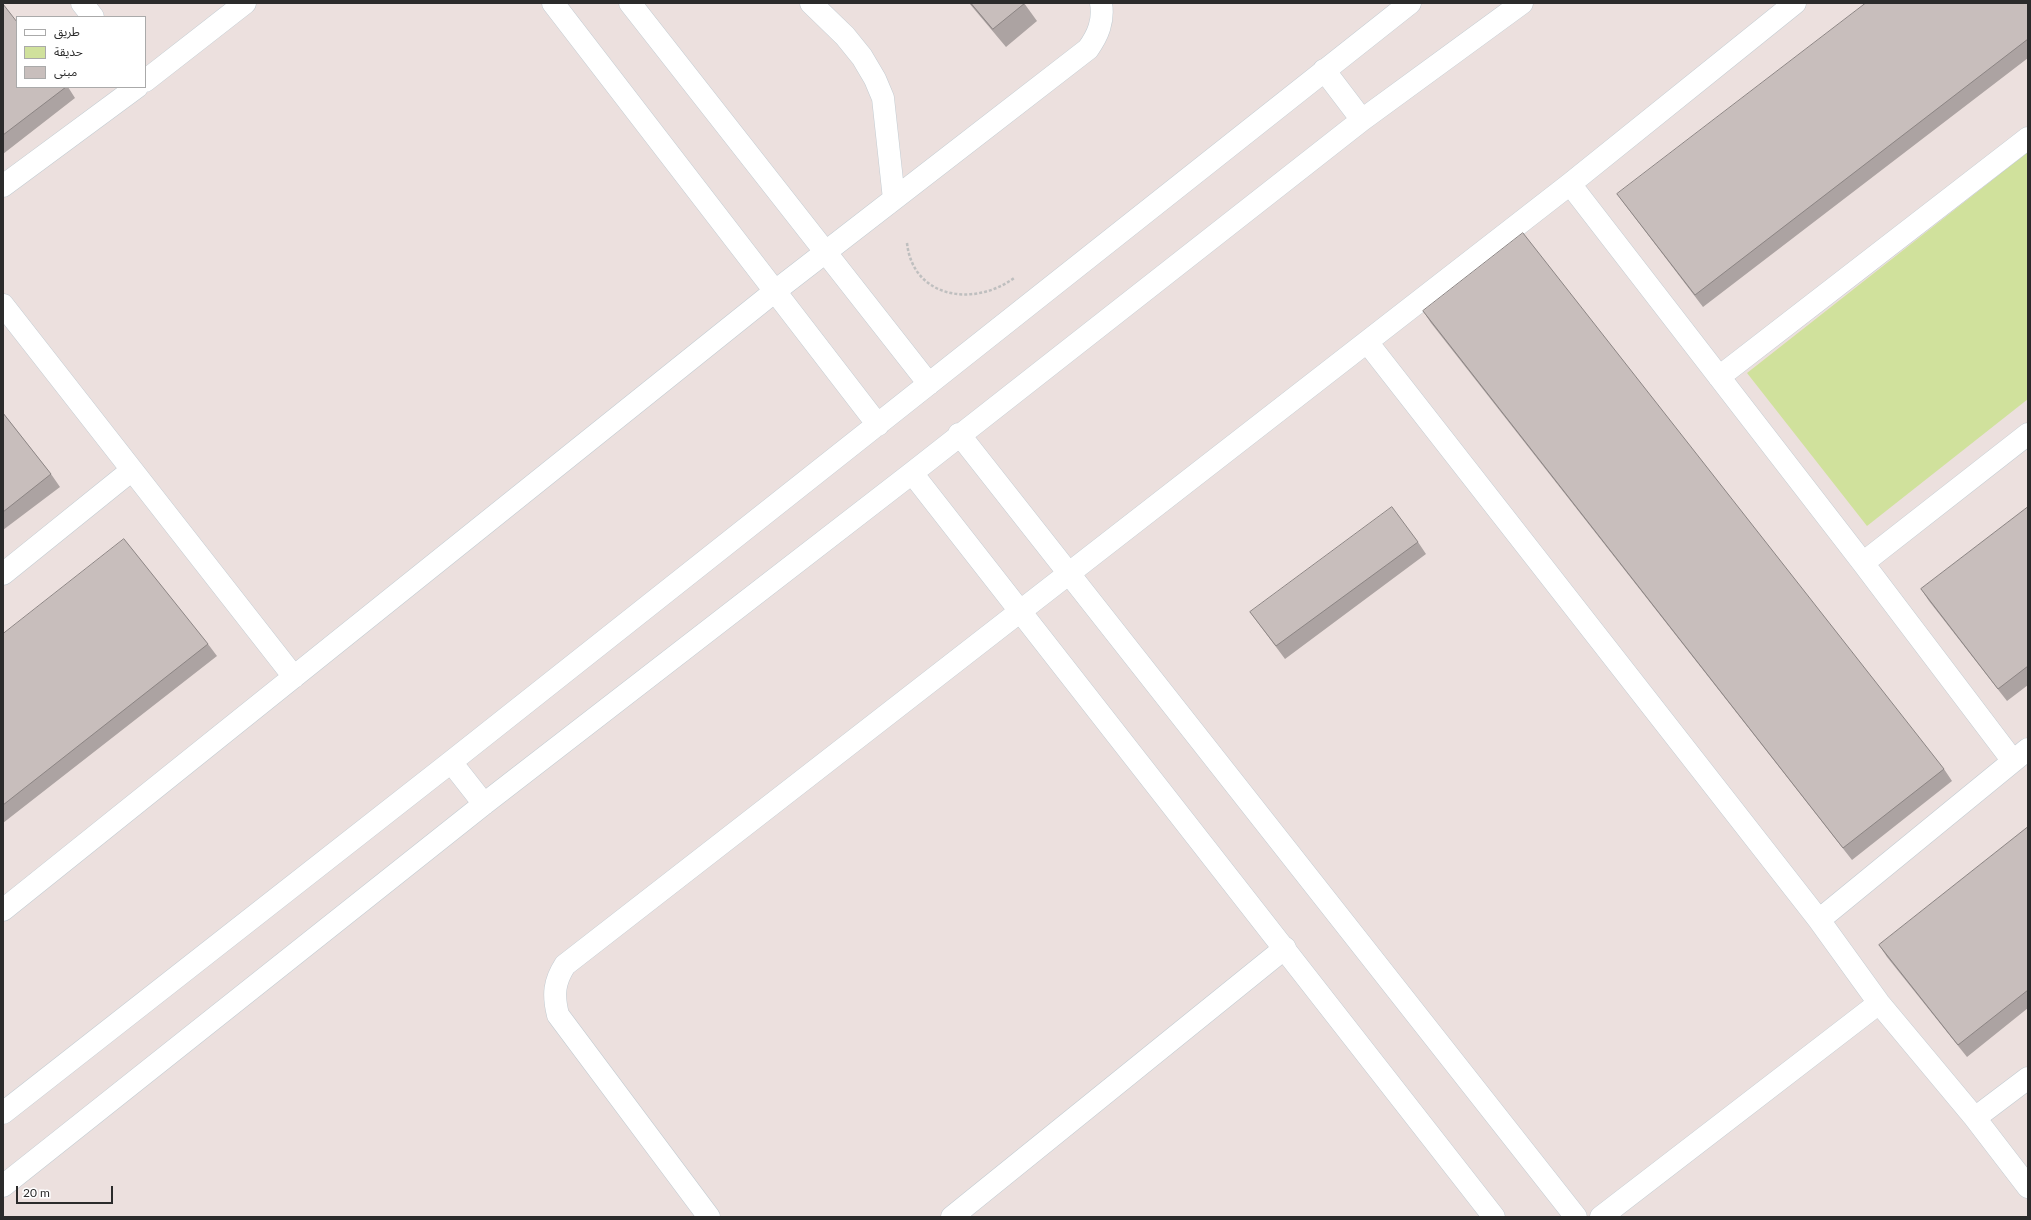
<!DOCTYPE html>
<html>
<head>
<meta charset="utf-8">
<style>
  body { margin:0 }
  #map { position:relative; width:2031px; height:1220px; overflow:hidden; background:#ece0de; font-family:Lato,"Noto Sans Arabic",sans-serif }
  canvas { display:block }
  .frame { position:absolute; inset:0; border:4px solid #2b2b2b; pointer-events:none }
  .legend { position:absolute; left:16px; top:16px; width:130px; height:72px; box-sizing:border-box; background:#fff; border:1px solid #aaa; margin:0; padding:5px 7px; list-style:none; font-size:12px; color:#2b2b2b }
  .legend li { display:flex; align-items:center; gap:8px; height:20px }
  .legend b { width:20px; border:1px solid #aaa }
  .scale { position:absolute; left:16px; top:1186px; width:97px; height:18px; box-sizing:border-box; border:2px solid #2b2b2b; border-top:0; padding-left:5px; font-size:12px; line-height:14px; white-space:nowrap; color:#2b2b2b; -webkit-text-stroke:3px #fff; paint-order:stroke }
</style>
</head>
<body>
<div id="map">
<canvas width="2031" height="1220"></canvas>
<div class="frame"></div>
<ul class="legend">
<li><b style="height:5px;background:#fff"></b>طريق</li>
<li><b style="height:11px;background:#d0e19c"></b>حديقة</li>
<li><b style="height:11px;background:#c8bebc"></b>مبنى</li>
</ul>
<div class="scale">20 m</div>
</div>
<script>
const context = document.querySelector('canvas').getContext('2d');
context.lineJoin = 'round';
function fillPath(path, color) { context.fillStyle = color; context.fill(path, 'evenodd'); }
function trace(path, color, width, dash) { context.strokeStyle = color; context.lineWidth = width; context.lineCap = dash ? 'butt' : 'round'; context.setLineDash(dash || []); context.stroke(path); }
fillPath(new Path2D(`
  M2028,152V399L1867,526L1747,373Z`), '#d0e19c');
const street = new Path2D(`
  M82,3L93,17
  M811,3L845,36L862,57L875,79L883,98L894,199
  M145,81L245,3
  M1570,184L1863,563L2013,761
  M3,186L137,87
  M3,305L294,677
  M1367,342L1819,920L1879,1003L1975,1118L2028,1187
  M1719,377L2028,138
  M1863,563L2028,434
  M3,574L132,470
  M3,910L774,292L1088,49C1098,35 1104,21 1101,3
  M1819,920L2028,749
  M1975,1118L2028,1078
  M709,1217L558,1015C553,995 554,982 565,965L1570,184L1795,3
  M952,1217L1285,948
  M1601,1217L1879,1003`);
const secondary = new Path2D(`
  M553,3L878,425
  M630,3L929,384
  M1324,70L1362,120
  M959,434L1576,1217
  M912,473L1494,1217
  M451,762L484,804
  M3,1113L451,762L1410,3
  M3,1186L484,804L912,473L1362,120L1522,3`);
trace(street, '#c2cbd1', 23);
trace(secondary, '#c2cbd1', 23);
trace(new Path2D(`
  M907,243C913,299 975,307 1014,278`), '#bfbfbf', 2.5, [3, 2]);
trace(street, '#fff', 22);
trace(secondary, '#fff', 22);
fillPath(new Path2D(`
  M969,3H1024L1037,21L1006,47Z
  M2028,3V58L1703,307L1626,206L1617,194Z
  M3,4L17,87H68L75,98L3,154Z
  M1423,311L1944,769L1952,781L1852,860L1431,323Z
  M3,413L51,474L60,487L3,530Z
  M2028,507V685L2007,701L1929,601L1921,589Z
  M1418,542L1426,554L1285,659L1250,612Z
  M3,634L208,644L217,656L3,823Z
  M2028,827V1008L1967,1057L1887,957L1879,945Z`), '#aca3a2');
const building = new Path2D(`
  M971,3H1025L993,29Z
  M1866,3H2028V39L1695,295L1617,194Z
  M3,4L17,22V87H66L3,135Z
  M1523,233L1944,769L1843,848L1423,311Z
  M3,413L51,474L3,512Z
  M1392,507L1418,542L1276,646L1250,612Z
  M2028,507V666L1998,689L1921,589Z
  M124,539L208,644L3,805V634Z
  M2028,827V990L1958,1045L1879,945Z`);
fillPath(building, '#c8bebc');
trace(building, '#8c8584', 1);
</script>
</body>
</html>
